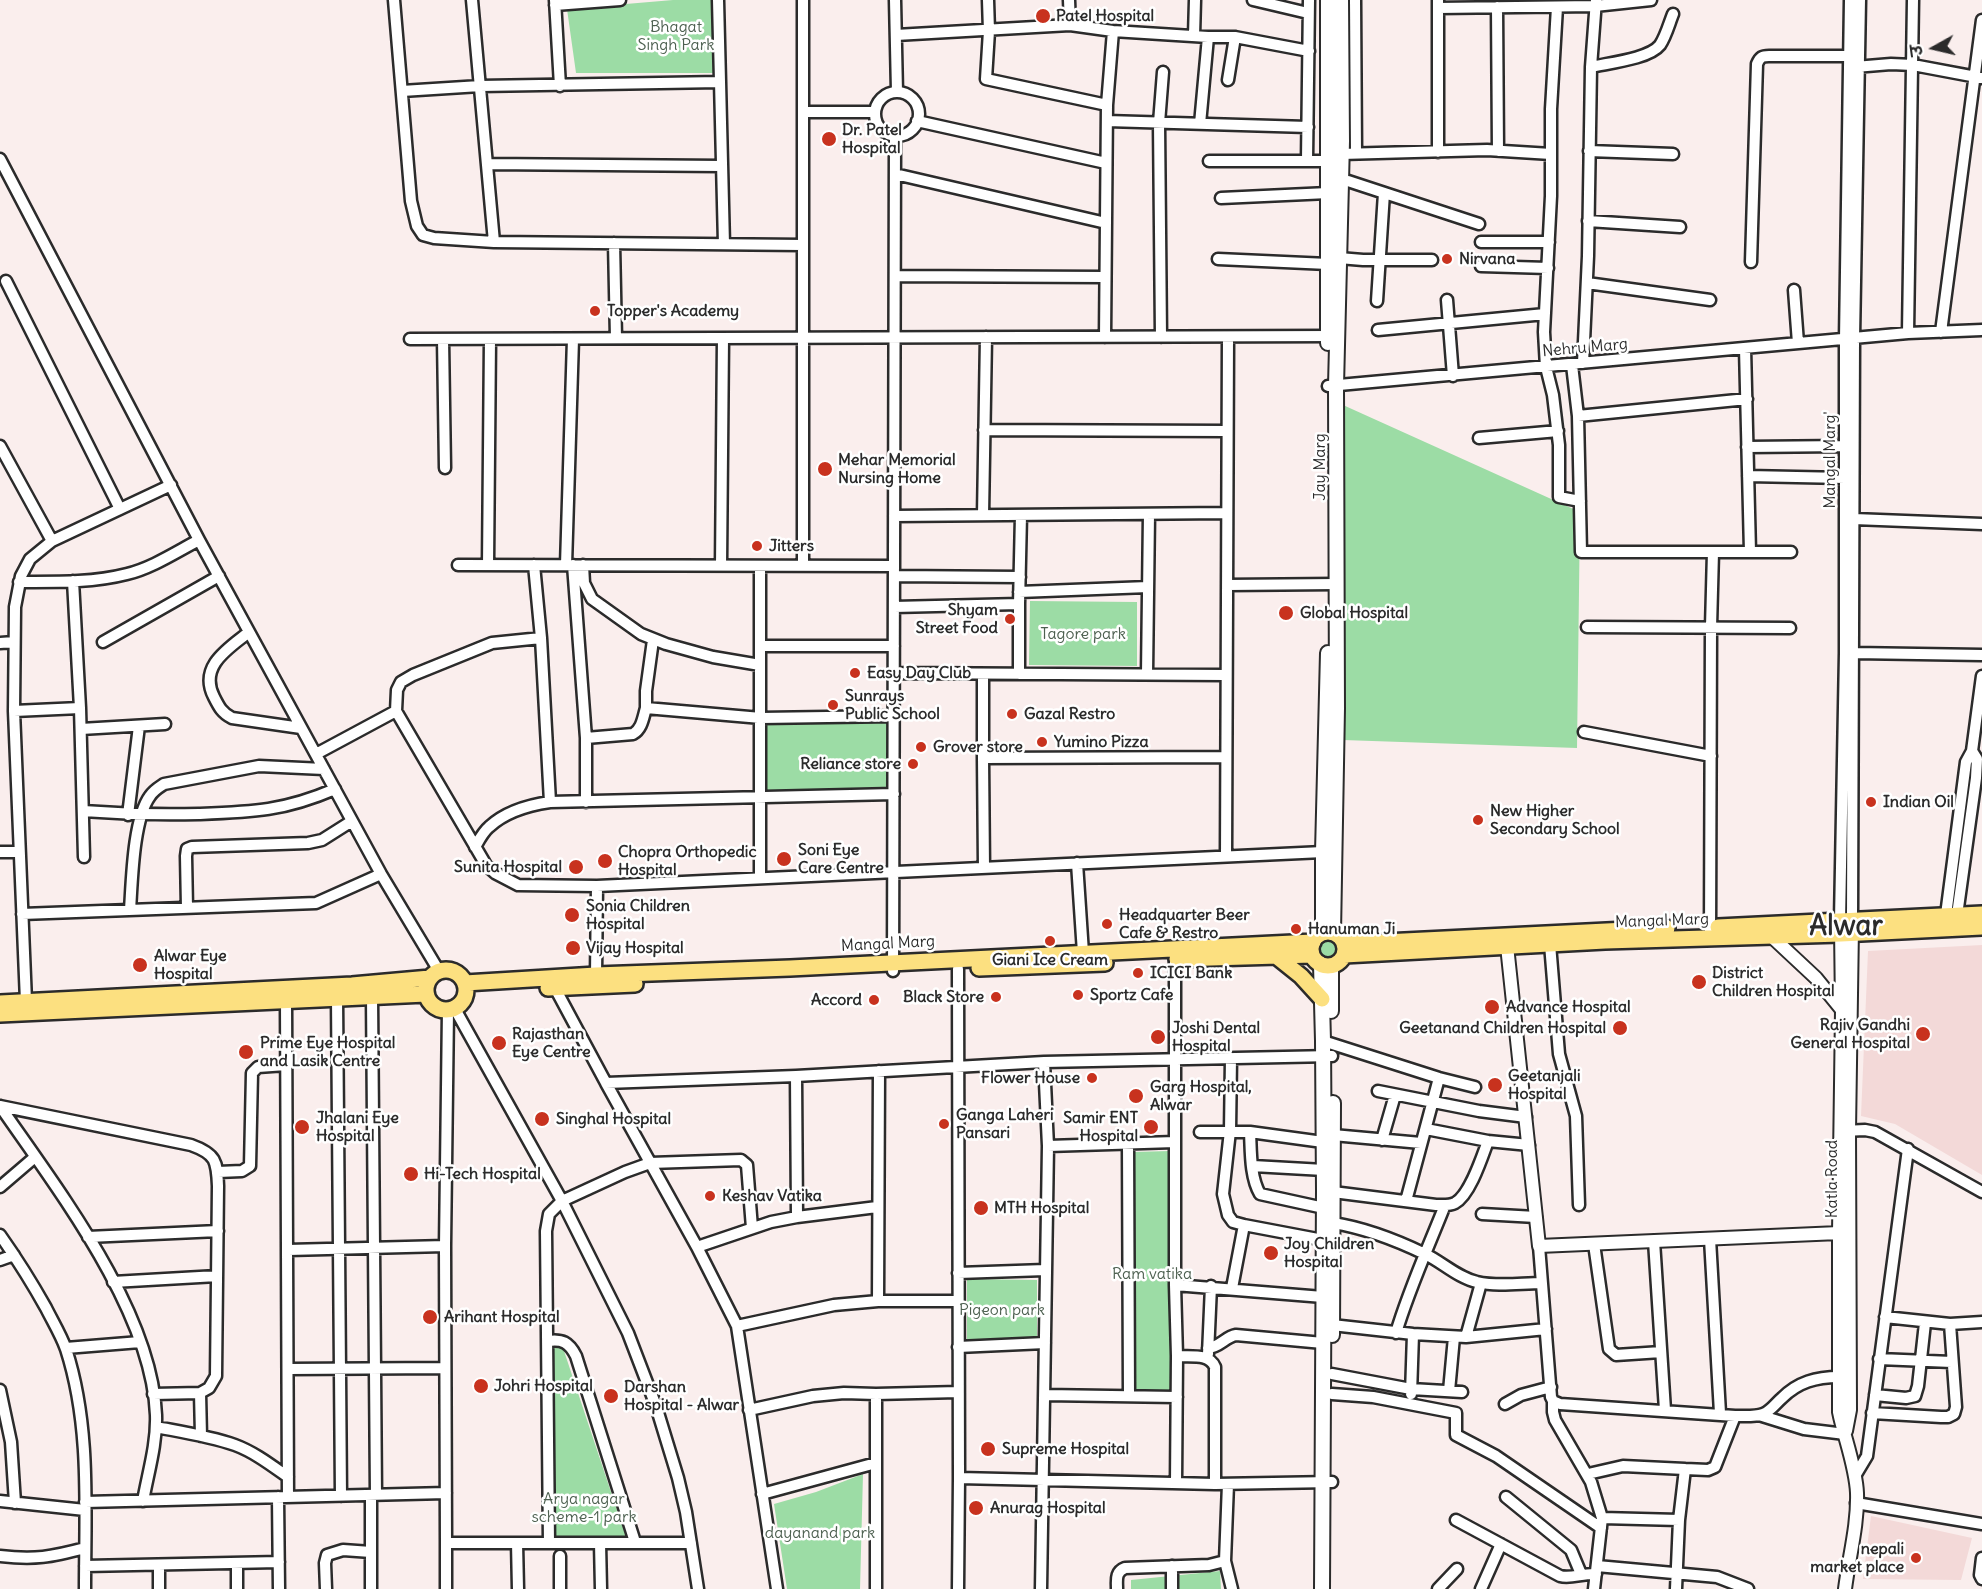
<!DOCTYPE html>
<html>
<head>
<meta charset="utf-8">
<style>
  body { margin:0 }
  #map { position:relative; width:1982px; height:1589px; overflow:hidden; background:#faeeed; font-family:Delius,"Playpen Sans Deva",sans-serif }
  canvas { display:block }
  .north { position:absolute; left:1904px; top:18px; width:60px; height:60px; -webkit-text-stroke:4px #fff; paint-order:stroke; rotate:262deg; font-size:16px; font-weight:700; line-height:24px; text-align:center; color:#2b2b2b }
  .north::after { content:''; display:block; margin:auto; width:21px; height:27px; background:#2b2b2b; clip-path:polygon(50% 0,100% 100%,50% 72%,0 100%) }
</style>
</head>
<body>
<div id="map">
<canvas width="1982" height="1589"></canvas>
<div class="north">उ</div>
</div>
<script>
const context = document.querySelector('canvas').getContext('2d');
context.lineJoin = 'round';
function fillPath(path, color) { context.fillStyle = color; context.fill(path, 'evenodd'); }
function trace(path, color, width, dash) { context.strokeStyle = color; context.lineWidth = width; context.lineCap = dash ? 'butt' : 'round'; context.setLineDash(dash || []); context.stroke(path); }
function write(font, color, halo, rows, align = 'center') {
  context.font = font + ' Delius,sans-serif'; context.lineWidth = 5; context.setLineDash([]); context.textBaseline = 'middle'; context.strokeStyle = halo; context.fillStyle = color; for (const [text, x, y, turn = 0] of rows) {
    context.save(); context.translate(x, y); context.rotate((+turn || 0) * Math.PI / 180); context.textAlign = isNaN(turn) ? turn : align; if (halo) context.strokeText(text, 0, 0); context.fillText(text, 0, 0); context.restore();
  }
}
fillPath(new Path2D(`
  M1982,945V1175L1895,1124L1861,1116L1868,951Z
  M1871,1516L1972,1538L1961,1580L1863,1579Z`), '#f3d9d8');
fillPath(new Path2D(`
  M673,0H715L716,73H576L567,9Z
  M1343,405L1580,512L1577,748L1343,740Z
  M1030,601L1137,602V666L1029,665Z
  M892,720L888,789L764,793L766,722Z
  M1326,940L1337,942L1342,957L1335,965L1320,962C1316,952 1315,945 1326,940Z
  M1170,1151V1396L1132,1395L1133,1152Z
  M967,1279L1037,1280V1340H967Z
  M552,1348H563L627,1540L600,1543L554,1536Z
  M863,1474L860,1589H787L774,1504L816,1492Z
  M1220,1571L1221,1589H1131V1580Z`), '#9cdca5');
const minor = new Path2D(`
  M394,0L411,201L417,226L423,235L434,238L494,242L803,245
  M472,0L494,242
  M555,0L560,86
  M718,0L724,244
  M803,0V566
  M895,0L897,92
  M988,0L989,31L986,79L1107,105
  M1069,0L1070,25
  M1253,0L1308,13
  M1355,0L1356,152
  M555,5L620,0
  M1497,7L1498,151
  M1557,7L1551,109V196L1544,332L1546,367L1553,395L1559,445V497L1580,501
  M1438,8L1595,6L1651,0
  M896,35L1070,25L1113,31L1208,37H1235L1309,51
  M1194,36L1195,0
  M1591,67C1608,63 1649,59 1660,45C1666,36 1669,24 1673,14
  M1855,67L1891,64L1913,65L1982,78
  M1228,80L1235,37
  M402,91L480,86L720,82
  M875 114a22 22 0 1 1 44 0a22 22 0 1 1-44 0Z
  M803,112H875
  M917,121L1106,163
  M1107,121L1308,127
  M1200,124L1208,37
  M1589,151L1673,154
  M1438,152V0
  M1341,154L1487,150L1551,154
  M0,159L199,540L381,874L439,971
  M1307,160L1309,0
  M1209,161H1328
  M487,164L722,166
  M895,174L1106,223
  M1340,181H1348L1479,224
  M1221,198L1328,193
  M1588,221L1680,227
  M1481,242H1549
  M614,243L616,338
  M1339,258L1363,260H1432
  M1218,259L1328,264
  M1751,262L1757,64C1760,57 1762,56 1769,56H1856
  M1481,266L1548,268
  M895,276L1105,277
  M6,281L120,509
  M1587,283L1710,300
  M1794,290L1798,343
  M1447,300L1453,376
  M1377,301L1384,193
  M1378,330L1545,314
  M1941,332L1982,20
  M1908,333L1913,0
  M1105,337L1107,105L1113,31
  M1161,337L1159,123L1163,72
  M410,339L1334,336
  M443,339L445,468
  M1745,348L1750,552
  M1583,363L1588,256L1591,67L1596,0
  M1572,365L1578,416L1581,552H1791
  M1328,386L1908,333L1982,330
  M1578,416L1747,399
  M984,430L1227,431
  M1479,438L1558,431
  M0,446L52,541
  M1747,447L1845,446
  M1748,476L1845,478
  M983,515L986,337
  M894,516L1227,513
  M1854,519L1982,524
  M458,565L894,566
  M488,565L490,339
  M566,565L573,339
  M573,565L586,738V802
  M583,565L584,583L592,599L641,634L666,644L713,657L760,665
  M721,566L723,338
  M894,576L1020,577
  M73,581L80,708L84,857
  M19,582C55,582 92,583 127,574C152,568 176,552 199,540
  M1227,585L1337,584
  M1019,592L1148,587
  M1019,604V674
  M894,607L1019,604L1021,515
  M1587,627L1790,628
  M249,632C229,648 198,666 214,697C219,707 222,713 232,718L301,728
  M653,640L646,691V708L761,718L894,716
  M103,642L219,576
  M0,643L14,642
  M760,646H894
  M1854,653L1982,655
  M894,673L1226,675
  M1147,674L1149,514
  M14,711L80,708
  M396,711L397,690L401,682L413,675L492,643L541,638
  M81,729L165,724
  M1584,732L1711,756
  M586,738L633,734C642,729 643,718 646,708
  M316,754L396,711L486,865L495,873L518,885L597,886L1323,852
  M983,758V674
  M550,802L894,794
  M83,811C122,814 160,815 199,814C253,812 284,811 335,789
  M128,815L139,726
  M475,847C479,840 483,832 489,827C505,812 529,805 550,802L541,638L534,565
  M0,852H19
  M1226,856L1228,337
  M1077,863L1083,953
  M984,868L983,758L1226,757
  M760,878V566
  M187,908L186,856L187,849L192,847L308,843L322,840L352,821
  M130,910C132,881 133,819 150,796C154,790 158,788 164,784L259,766L324,769
  M22,914L316,903L381,874
  M1946,915L1966,762L1972,751L1982,676
  M1957,915L1976,778L1977,759L1972,751
  M1852,919L1854,338L1860,0
  M1840,920L1845,653V339L1850,0
  M1710,937L1711,627L1713,552
  M1550,944L1559,1054L1576,1116L1579,1205
  M1175,959V1285L1177,1356L1176,1483
  M958,969L959,1478L1215,1484L1332,1482
  M893,971L895,136
  M596,975L597,886
  M555,988L606,1083L796,1076L1044,1062L1048,1146L1041,1589
  M372,997L376,1495
  M337,998L341,1496
  M286,1000L288,1497
  M26,1001L14,711L15,607L21,576L30,559L52,541L171,485
  M455,1009L562,1201L628,1333L656,1406L678,1478L686,1512L698,1589
  M448,1010L445,1246L446,1543H691
  M1323,1041L1439,1078L1475,1087
  M1231,1058L1230,1131L1223,1194L1228,1215L1233,1222L1244,1225L1323,1240
  M1044,1062L1332,1056
  M796,1076L797,1217
  M606,1083L697,1247L737,1326L777,1589
  M1378,1091L1479,1111L1526,1117
  M0,1106L191,1145C216,1154 217,1161 218,1186L216,1376L209,1388L200,1393L153,1394
  M0,1106C58,1190 152,1311 156,1415C157,1444 148,1473 143,1501
  M1426,1129L1488,1141L1529,1145
  M1843,1131L1865,1130L1875,1132L1982,1192
  M1200,1132H1250L1323,1142
  M1250,1132C1251,1151 1250,1177 1260,1194L1324,1208
  M1333,1135L1421,1143
  M1382,1140L1395,1095
  M1128,1143L1129,1396
  M1048,1146L1175,1142
  M1253,1166L1324,1170
  M218,1172L242,1171L250,1166L252,1073L258,1067L286,1065
  M0,1187L35,1157
  M1333,1192L1436,1205C1442,1205 1449,1206 1455,1203C1470,1195 1482,1157 1488,1141
  M1406,1201L1439,1078
  M1482,1214L1536,1217
  M1333,1223C1365,1228 1396,1240 1425,1254C1442,1262 1458,1278 1477,1282C1498,1287 1521,1283 1542,1283
  M0,1235C17,1259 32,1283 46,1308C53,1322 61,1335 66,1349C91,1426 85,1509 85,1589
  M88,1237L218,1231
  M1710,1239L1720,1413
  M1654,1241L1665,1410
  M1594,1244L1609,1349L1616,1355L1661,1352
  M1539,1246L1551,1397L1553,1401L1560,1404L1735,1416C1744,1416 1755,1417 1763,1414C1771,1411 1776,1403 1782,1398C1798,1382 1816,1377 1839,1377
  M697,1247L771,1222L797,1217L877,1207
  M288,1250L445,1246
  M0,1260L14,1255
  M958,1273L1045,1270
  M113,1282L217,1276
  M1175,1285L1323,1297
  M1232,1288L1244,1225
  M878,1301L879,1071
  M1885,1317L1950,1324L1982,1322
  M1332,1325L1413,1334L1466,1337L1546,1329
  M737,1326L834,1305L878,1301H958
  M1396,1333C1409,1289 1428,1248 1445,1205
  M1466,1337L1481,1283
  M548,1341C562,1339 569,1342 576,1356L635,1542
  M958,1347L1045,1343
  M66,1348L140,1342
  M1208,1348C1220,1347 1225,1337 1236,1335L1323,1343
  M1208,1354L1211,1286
  M1177,1356C1191,1357 1209,1353 1215,1367V1484
  M1879,1359L1952,1362
  M288,1369L445,1368
  M1332,1374L1411,1389L1462,1392
  M0,1390L11,1442L15,1503
  M1449,1391L1454,1337
  M200,1393L201,1436
  M876,1394L958,1392
  M1332,1394L1373,1397L1456,1413V1435L1496,1456L1601,1528
  M1411,1394L1413,1334
  M1045,1395L1177,1397
  M1875,1395L1906,1398L1915,1396L1918,1386L1925,1323
  M1553,1401V1412L1555,1420L1591,1482L1602,1518L1594,1589
  M1505,1404L1521,1395L1551,1387
  M749,1410L813,1396L844,1393L876,1394V1589
  M1872,1413L1941,1417H1948L1954,1414L1956,1407L1950,1324
  M1759,1415L1804,1429L1845,1434
  M156,1427C182,1432 209,1436 235,1445C254,1452 271,1465 288,1477
  M1588,1474L1623,1466L1685,1469
  M1855,1476L1867,1456L1908,1149
  M762,1494L876,1463
  M371,1495V1589
  M278,1497L279,1589
  M1506,1497L1571,1550L1581,1574
  M0,1501L85,1510
  M85,1502L446,1493
  M1856,1503L1982,1524
  M1602,1518L1679,1520
  M1456,1520L1560,1576C1571,1579 1583,1573 1596,1574
  M446,1543V1589
  M517,1543L518,1589
  M549,1543L546,1231L549,1214L562,1201L625,1172L650,1163L741,1160L747,1165L752,1228
  M600,1543L601,1589
  M0,1556C35,1560 51,1557 85,1548
  M560,1556V1589
  M1982,1558L1980,1575L1982,1579
  M1225,1561L1232,1589
  M237,1563V1589
  M159,1565V1589
  M85,1566L279,1562
  M1597,1566L1717,1577L1748,1589
  M326,1589L325,1563L327,1555L343,1550L371,1552
  M958,1589L959,1478
  M1117,1589C1117,1580 1115,1572 1125,1568L1209,1565L1225,1561L1228,1484
  M1172,1589V1566
  M1438,1589L1457,1569
  M1481,1589L1501,1544
  M1676,1589L1679,1520L1685,1469L1708,1470L1715,1467L1735,1416`);
const tertiary = new Path2D(`
  M1841,927L1842,1010L1839,1233V1412C1844,1437 1856,1467 1857,1493C1858,1525 1849,1557 1845,1589
  M1770,935L1816,978L1842,1010
  M1507,946L1539,1246L1839,1233
  M1846,1431L1850,1410L1849,1131L1852,927`);
const secondary = new Path2D(`
  M1328,0V343
  M1323,933V852L1328,653
  M1333,933L1337,708L1336,386L1342,141L1341,0
  M1321,964L1323,1041L1324,1191L1322,1589
  M1331,1011V966
  M1332,1335L1333,1103`);
const primary = new Path2D(`
  M1718,927L1982,914
  M1311 949a17 17 0 1 1 34 0a17 17 0 1 1-34 0Z
  M1344,944L1667,928
  M1344,955L1605,941L1841,934L1982,927
  M1276,956L1301,976L1322,999
  M1177,959L1312,955
  M979,968L1105,963
  M426 990a20 20 0 1 1 40 0a20 20 0 1 1-40 0Z
  M465,983L596,975L790,968L1313,942
  M548,988L635,984
  M0,1003L352,985L430,978
  M0,1014L426,994`);
trace(minor, '#2b2b2b', 15);
trace(tertiary, '#2b2b2b', 16);
trace(secondary, '#2b2b2b', 18);
trace(primary, '#2b2b2b', 20);
trace(minor, '#fff', 10);
trace(tertiary, '#fff', 12);
trace(secondary, '#fff', 14);
trace(primary, '#fce080', 15);
for (const [x, y, r, color] of [
  [1043,16,8,"#c8321e"],
  [829,139,8,"#c8321e"],
  [1447,259,6,"#c8321e"],
  [595,311,6,"#c8321e"],
  [825,469,8,"#c8321e"],
  [757,546,6,"#c8321e"],
  [1286,613,8,"#c8321e"],
  [1010,619,6,"#c8321e"],
  [855,673,6,"#c8321e"],
  [833,705,6,"#c8321e"],
  [1012,714,6,"#c8321e"],
  [1042,742,6,"#c8321e"],
  [921,747,6,"#c8321e"],
  [913,764,6,"#c8321e"],
  [1871,802,6,"#c8321e"],
  [1478,820,6,"#c8321e"],
  [784,859,8,"#c8321e"],
  [605,861,8,"#c8321e"],
  [576,867,8,"#c8321e"],
  [572,915,8,"#c8321e"],
  [1107,924,6,"#c8321e"],
  [1296,929,6,"#c8321e"],
  [1050,941,6,"#c8321e"],
  [573,948,8,"#c8321e"],
  [140,965,8,"#c8321e"],
  [1138,973,6,"#c8321e"],
  [1699,982,8,"#c8321e"],
  [1078,995,6,"#c8321e"],
  [996,997,6,"#c8321e"],
  [874,1000,6,"#c8321e"],
  [1492,1007,8,"#c8321e"],
  [1620,1028,8,"#c8321e"],
  [1923,1034,8,"#c8321e"],
  [1158,1037,8,"#c8321e"],
  [499,1043,8,"#c8321e"],
  [246,1052,8,"#c8321e"],
  [1092,1078,6,"#c8321e"],
  [1495,1085,8,"#c8321e"],
  [1136,1096,8,"#c8321e"],
  [542,1119,8,"#c8321e"],
  [944,1124,6,"#c8321e"],
  [302,1127,8,"#c8321e"],
  [1151,1127,8,"#c8321e"],
  [411,1174,8,"#c8321e"],
  [710,1196,6,"#c8321e"],
  [981,1208,8,"#c8321e"],
  [1271,1253,8,"#c8321e"],
  [430,1317,8,"#c8321e"],
  [481,1386,8,"#c8321e"],
  [611,1396,8,"#c8321e"],
  [988,1449,8,"#c8321e"],
  [976,1508,8,"#c8321e"],
  [1916,1558,6,"#c8321e"]
]) { const dot = new Path2D(); dot.arc(x, y, r, 0, 2 * Math.PI); context.fillStyle = color; context.fill(dot); trace(dot, '#fff', 2); }
write('bold 16px', '#2b2b2b', '#fff', [
  ["Patel Hospital",1056,16],
  ["Dr. Patel",842,130],
  ["Hospital",842,148],
  ["Nirvana",1459,259],
  ["Topper's Academy",607,311],
  ["Mehar Memorial",838,460],
  ["Nursing Home",838,478],
  ["Jitters",769,546],
  ["Shyam",998,610,"right"],
  ["Street Food",998,628,"right"],
  ["Global Hospital",1300,613],
  ["Easy Day Club",867,673],
  ["Sunrays",845,696],
  ["Public School",845,714],
  ["Gazal Restro",1024,714],
  ["Yumino Pizza",1054,742],
  ["Grover store",933,747],
  ["Reliance store",901,764,"right"],
  ["Indian Oil",1883,802],
  ["New Higher",1490,811],
  ["Secondary School",1490,829],
  ["Soni Eye",798,850],
  ["Care Centre",798,868],
  ["Chopra Orthopedic",618,852],
  ["Hospital",618,870],
  ["Sunita Hospital",562,867,"right"],
  ["Sonia Children",586,906],
  ["Hospital",586,924],
  ["Headquarter Beer",1119,915],
  ["Cafe & Restro",1119,933],
  ["Hanuman Ji",1308,929],
  ["Vijay Hospital",586,948],
  ["Alwar Eye",154,956],
  ["Hospital",154,974],
  ["Giani Ice Cream",1050,960,"center"],
  ["ICICI Bank",1150,973],
  ["District",1712,973],
  ["Children Hospital",1712,991],
  ["Sportz Cafe",1090,995],
  ["Black Store",984,997,"right"],
  ["Accord",862,1000,"right"],
  ["Advance Hospital",1506,1007],
  ["Rajiv Gandhi",1910,1025,"right"],
  ["General Hospital",1910,1043,"right"],
  ["Joshi Dental",1172,1028],
  ["Hospital",1172,1046],
  ["Geetanand Children Hospital",1606,1028,"right"],
  ["Rajasthan",512,1034],
  ["Eye Centre",512,1052],
  ["Prime Eye Hospital",260,1043],
  ["and Lasik Centre",260,1061],
  ["Geetanjali",1508,1076],
  ["Hospital",1508,1094],
  ["Flower House",1080,1078,"right"],
  ["Garg Hospital,",1150,1087],
  ["Alwar",1150,1105],
  ["Ganga Laheri",956,1115],
  ["Pansari",956,1133],
  ["Jhalani Eye",316,1118],
  ["Hospital",316,1136],
  ["Samir ENT",1138,1118,"right"],
  ["Hospital",1138,1136,"right"],
  ["Singhal Hospital",556,1119],
  ["Hi-Tech Hospital",424,1174],
  ["Keshav Vatika",722,1196],
  ["MTH Hospital",994,1208],
  ["Joy Children",1284,1244],
  ["Hospital",1284,1262],
  ["Arihant Hospital",444,1317],
  ["Johri Hospital",494,1386],
  ["Darshan",624,1387],
  ["Hospital - Alwar",624,1405],
  ["Supreme Hospital",1002,1449],
  ["Anurag Hospital",990,1508],
  ["nepali",1904,1549,"right"],
  ["market place",1904,1567,"right"]
], 'left');
write('16px', '#4d6050', '#fff', [
  ["Bhagat",676,27],
  ["Singh Park",676,45],
  ["Tagore park",1083,634],
  ["Ram vatika",1152,1274],
  ["Pigeon park",1002,1310],
  ["Arya nagar",584,1499],
  ["scheme-1 park",584,1517],
  ["dayanand park",820,1533]
]);
write('16px', '#2b2b2b', '#fff', [
  ["Nehru Marg",1585,348,-5],
  ["Mangal Marg'",1830,460,-90],
  ["Jay Marg",1320,467,-90],
  ["Mangal Marg",1662,921,-2],
  ["Mangal Marg",888,944,-3],
  ["Katla Road",1832,1179,-90]
]);
write('bold 28px', '#2b2b2b', '#fff', [
  ["Alwar",1846,927]
]);
</script>
</body>
</html>
